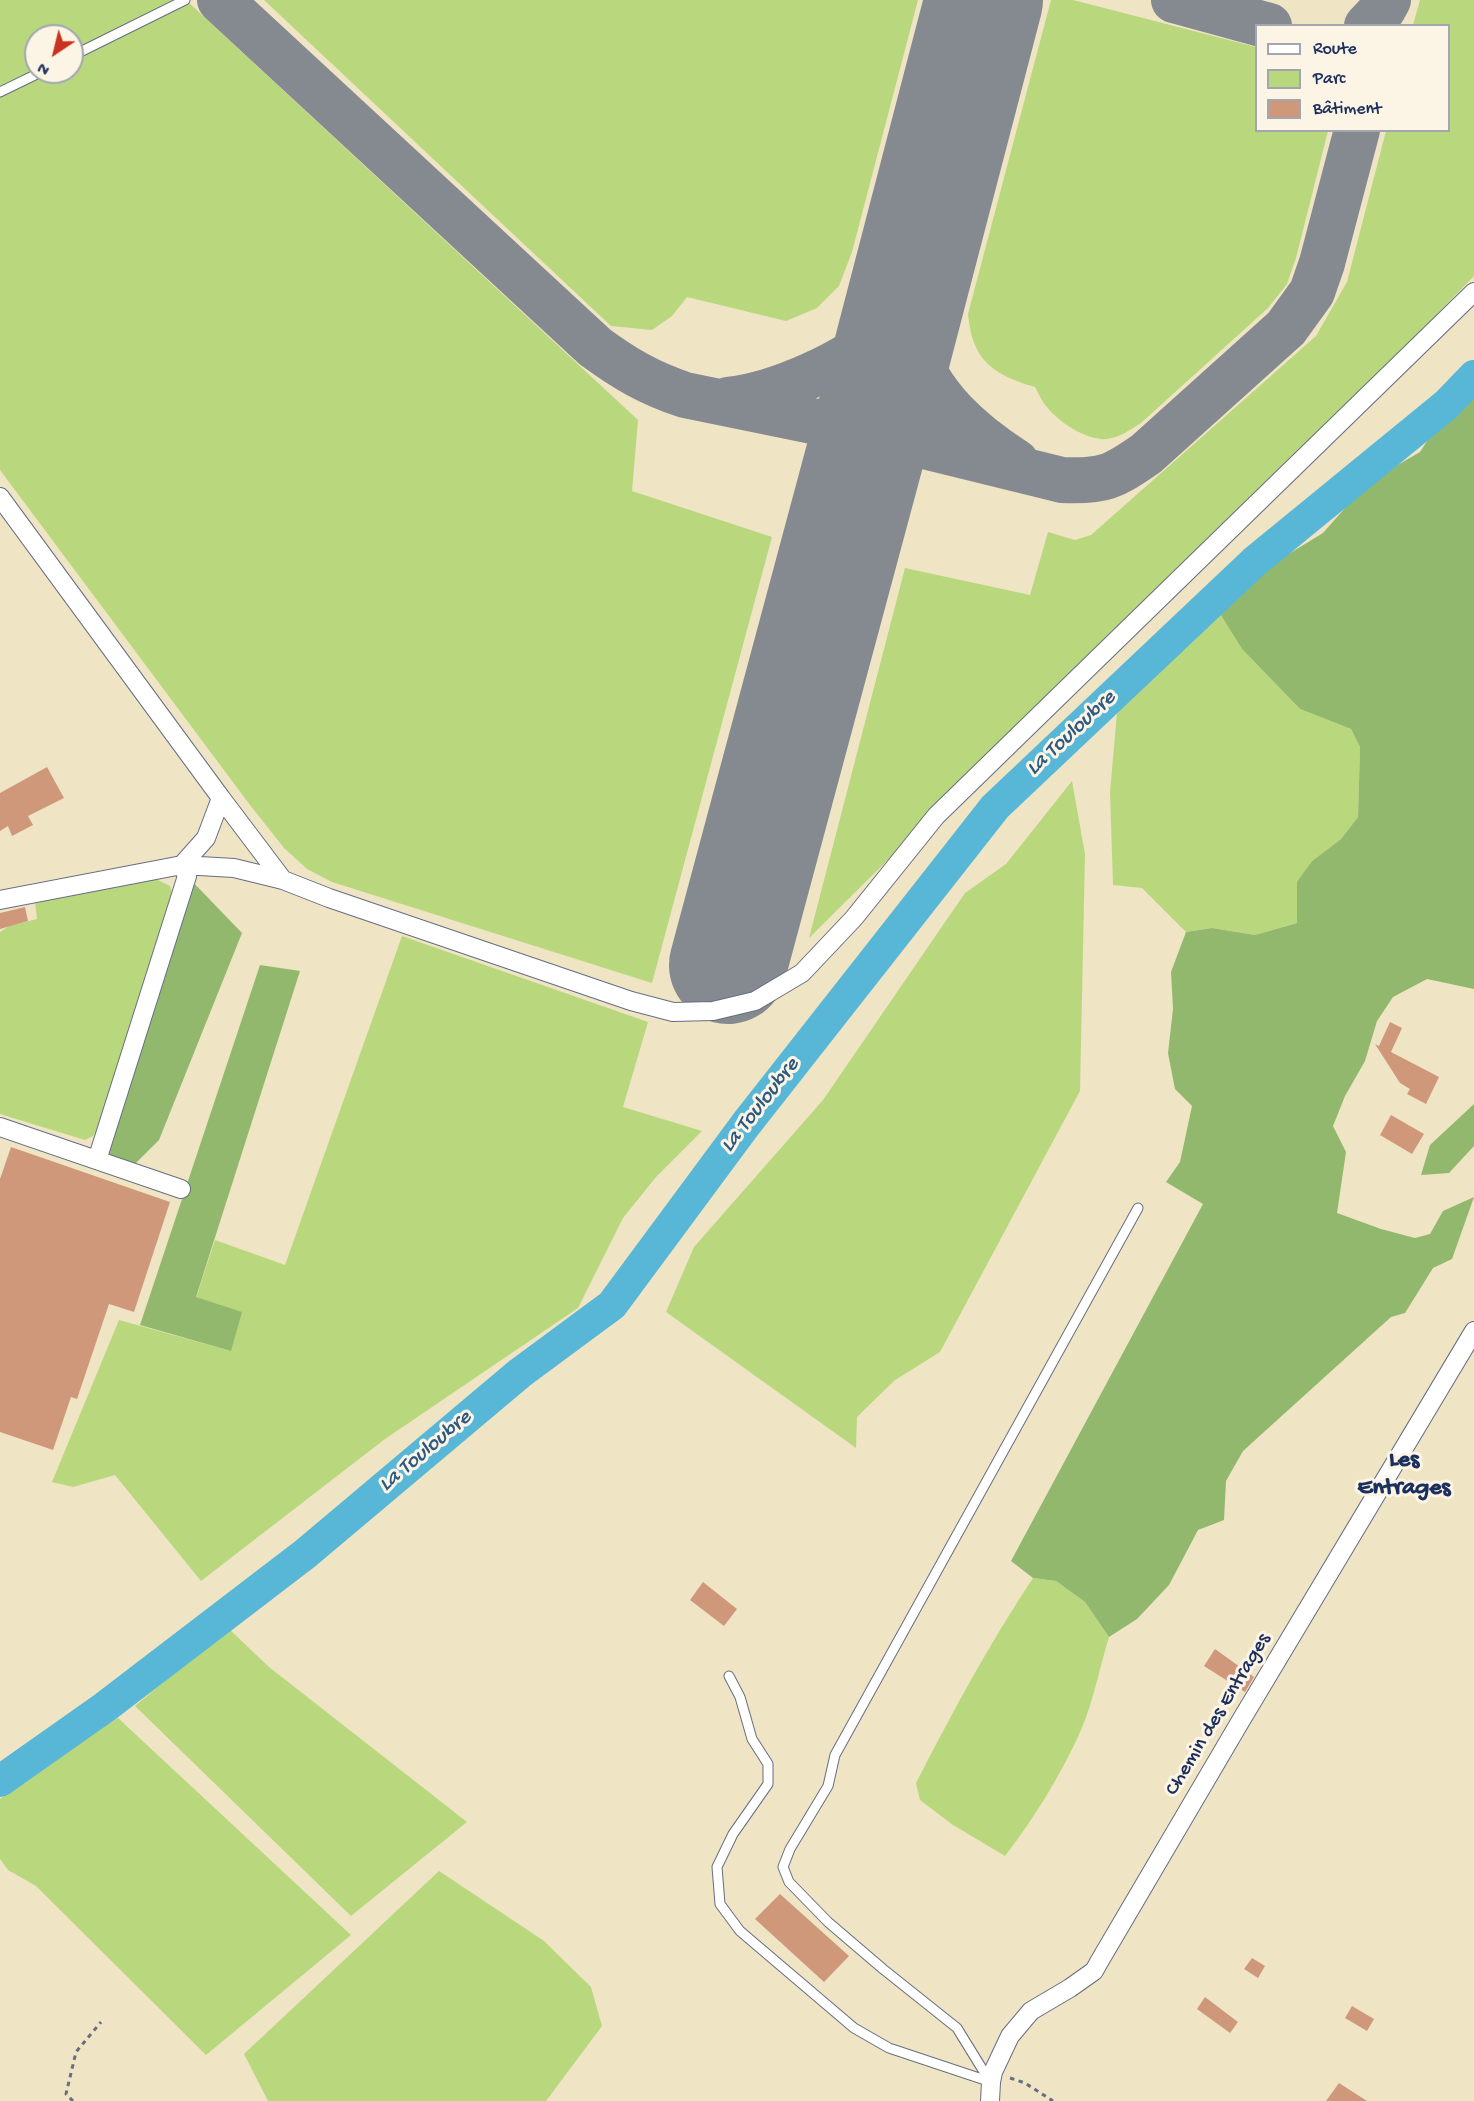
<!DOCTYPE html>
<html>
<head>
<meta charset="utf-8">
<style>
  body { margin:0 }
  #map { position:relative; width:1474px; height:2101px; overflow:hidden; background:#efe4c4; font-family:"Gochi Hand",sans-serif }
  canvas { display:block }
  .legend { position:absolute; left:1255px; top:24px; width:195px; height:108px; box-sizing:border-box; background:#fcf5e5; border:2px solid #a2a6af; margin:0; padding:8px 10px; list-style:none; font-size:18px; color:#1b2f5e }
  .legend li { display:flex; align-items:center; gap:12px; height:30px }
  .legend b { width:30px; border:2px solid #a2a6af }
  .north { position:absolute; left:24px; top:24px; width:60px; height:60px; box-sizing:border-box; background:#fcf5e5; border:2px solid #a2a6af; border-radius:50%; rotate:215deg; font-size:16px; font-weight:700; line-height:24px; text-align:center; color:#1b2f5e }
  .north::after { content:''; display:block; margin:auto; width:21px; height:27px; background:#c8321e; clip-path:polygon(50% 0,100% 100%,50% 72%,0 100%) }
</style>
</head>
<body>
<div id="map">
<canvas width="1474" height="2101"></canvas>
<ul class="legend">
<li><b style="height:8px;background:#fff"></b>Route</li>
<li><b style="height:16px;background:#b9d87e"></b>Parc</li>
<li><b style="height:16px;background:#d0987b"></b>Bâtiment</li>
</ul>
<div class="north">N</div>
</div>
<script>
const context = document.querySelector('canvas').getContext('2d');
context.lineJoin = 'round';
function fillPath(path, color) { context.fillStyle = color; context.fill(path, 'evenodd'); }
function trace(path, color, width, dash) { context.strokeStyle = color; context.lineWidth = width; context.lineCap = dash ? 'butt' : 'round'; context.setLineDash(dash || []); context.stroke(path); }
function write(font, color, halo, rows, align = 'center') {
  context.font = font + ' "Gochi Hand",sans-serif'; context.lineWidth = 6; context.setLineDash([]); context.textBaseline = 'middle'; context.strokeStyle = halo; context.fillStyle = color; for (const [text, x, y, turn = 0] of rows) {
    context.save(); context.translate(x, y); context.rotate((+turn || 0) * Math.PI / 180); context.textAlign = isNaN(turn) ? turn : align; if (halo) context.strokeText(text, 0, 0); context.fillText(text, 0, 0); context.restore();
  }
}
fillPath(new Path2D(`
  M0,0H186L638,420L632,491L772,537L652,983L332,882L307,869L284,848L250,805L0,470ZM36,36H72V72H36Z
  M264,0H918L852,252L839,286L817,308L786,321L687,297L672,316L652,330L611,326Z
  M1051,0H1073L1256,47V130L1328,131L1296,258L1287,284L1268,308L1141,423C1130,430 1120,437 1107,439C1088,441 1058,422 1047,407C1042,402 1039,394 1035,387C993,375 972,360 968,314Z
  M1420,0H1474V276L1371,382L809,938L905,568L1030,595L1048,532L1075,540L1091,535L1316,336L1347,282L1386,131L1448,130V26L1413,25Z
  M1219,612L1242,649L1300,709L1351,729L1360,747L1358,817L1341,839L1312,861L1298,882L1297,923L1255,935L1212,928L1186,932L1142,888L1113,885L1110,792L1117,713Z
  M1072,781L1085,854L1080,1091L940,1352L895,1380L857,1417L856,1448L666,1312L694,1247L823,1100L965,893L1006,864Z
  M156,879L170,886L173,896L99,1127L93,1136L85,1140L0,1114V932L9,926L37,919L35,902Z
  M402,936L648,1022L623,1107L702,1131L656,1177L623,1218L578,1308L385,1439L201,1581L115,1475L73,1487L52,1482L119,1320L231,1351L196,1298L215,1240L285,1265Z
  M1033,1578L1056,1581L1085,1602L1109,1637C1100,1666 1093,1703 1081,1730C1061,1775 1035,1817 1005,1856L953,1825L920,1800L916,1783C952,1713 989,1644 1033,1578Z
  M228,1628L269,1667L467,1822L351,1916L135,1706Z
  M118,1718L351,1935L206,2055L36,1886L8,1870L0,1859V1799L31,1768Z
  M439,1871L544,1941L591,1987L602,2026L546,2101H268L244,2054Z`), '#b9d87e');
fillPath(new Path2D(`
  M1474,392V989L1427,979L1393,997L1377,1021L1365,1061L1345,1096L1333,1126L1346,1152L1337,1213L1381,1229L1415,1238L1430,1234L1443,1211L1474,1197L1452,1259L1433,1268L1405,1313L1391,1317L1243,1451L1226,1481L1224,1520L1198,1530L1169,1585L1137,1619L1109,1637L1085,1602L1056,1581L1033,1578L1011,1561L1203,1204L1166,1182L1180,1162L1192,1106L1175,1089L1168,1053L1173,1009L1171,972L1186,932L1212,928L1255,935L1297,923V882L1312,861L1341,839L1358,817L1360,747L1351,729L1300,709L1242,649L1219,612L1264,569L1323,533L1353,499L1377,477L1420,452L1438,424Z
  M187,876L242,933L159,1140L128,1171L97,1160Z
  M260,965L300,971L196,1297L242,1312L231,1351L140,1325Z
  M1474,1104V1146L1449,1173L1421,1175L1430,1145Z`), '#92b86d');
trace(new Path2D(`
  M0,1781L105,1707L305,1554L520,1373L612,1305L746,1124L995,807L1254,562L1446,405L1474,376`), '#58b7d7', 32);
trace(new Path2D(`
  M220,0L595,347C625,369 649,383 685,395L871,433L1062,480C1103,482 1113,477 1146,454L1286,328L1312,292L1322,263L1357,130
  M1174,0L1269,26
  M1367,26L1383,9L1388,0
  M908,292C909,308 908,327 912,342C928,396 971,433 1016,462
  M728,400C776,395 852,362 886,327C895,318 901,303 908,292`), '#858a91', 46);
trace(new Path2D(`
  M728,965L871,433L984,0`), '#858a91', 118);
fillPath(new Path2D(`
  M47,767L64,798L28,816L33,825L12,836L8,826L0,831V793Z
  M25,907L28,921L0,929V913Z
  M1390,1022L1402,1028L1391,1052L1439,1077L1426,1104L1407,1094L1410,1089L1400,1083L1375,1044L1379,1046Z
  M1391,1115L1424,1134L1412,1154L1380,1135Z
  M11,1147L170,1202L134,1312L109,1304L77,1399L71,1397L53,1450L0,1432V1179Z
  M703,1582L737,1609L724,1626L690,1600Z
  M1215,1649L1254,1677L1245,1692L1204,1666Z
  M780,1894L849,1956L824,1982L755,1919Z
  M1252,1958L1265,1966L1258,1978L1244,1969Z
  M1205,1997L1238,2022L1230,2033L1197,2009Z
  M1352,2006L1374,2019L1367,2031L1345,2018Z
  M1339,2083L1367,2101H1326Z`), '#d0987b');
const lane = new Path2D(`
  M72,56L185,0
  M0,92L41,72
  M729,1676L740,1697L752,1739L768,1764V1784L733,1834L717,1867L720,1904L740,1931L854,2028L889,2048L991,2082
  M989,2080L957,2028L883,1969L828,1922L789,1882L783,1867L790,1849L828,1786L835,1755L1138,1208`);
const street = new Path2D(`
  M0,497L221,798L206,838L182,865L187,876L97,1160
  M221,798L283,880
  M0,900L182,865L234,868L283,880L329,898L631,1001L673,1012L713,1011L755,1001L802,973L854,918L936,816L1474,292
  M0,1127L181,1189
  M990,2101L991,2082L993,2072L1010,2036L1031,2011L1070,1988L1094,1971L1099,1962L1240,1722L1474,1331`);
trace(lane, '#656e82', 11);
trace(street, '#656e82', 20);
trace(new Path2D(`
  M1010,2078L1025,2083L1053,2101
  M73,2101L66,2094L76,2052L101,2022`), '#656e82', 3, [4.5, 4.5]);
trace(lane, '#fff', 9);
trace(street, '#fff', 18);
write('21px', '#1b2f5e', '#fcf5e5', [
  ["Chemin des Entrages",1219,1715,-59]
]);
write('italic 22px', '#2d5882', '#fcf5e5', [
  ["La Touloubre",1072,734,-43],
  ["La Touloubre",761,1106,-52],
  ["La Touloubre",426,1452,-40]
]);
write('bold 24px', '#1b2f5e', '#fcf5e5', [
  ["Les",1404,1461],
  ["Entrages",1404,1489]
]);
</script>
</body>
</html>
